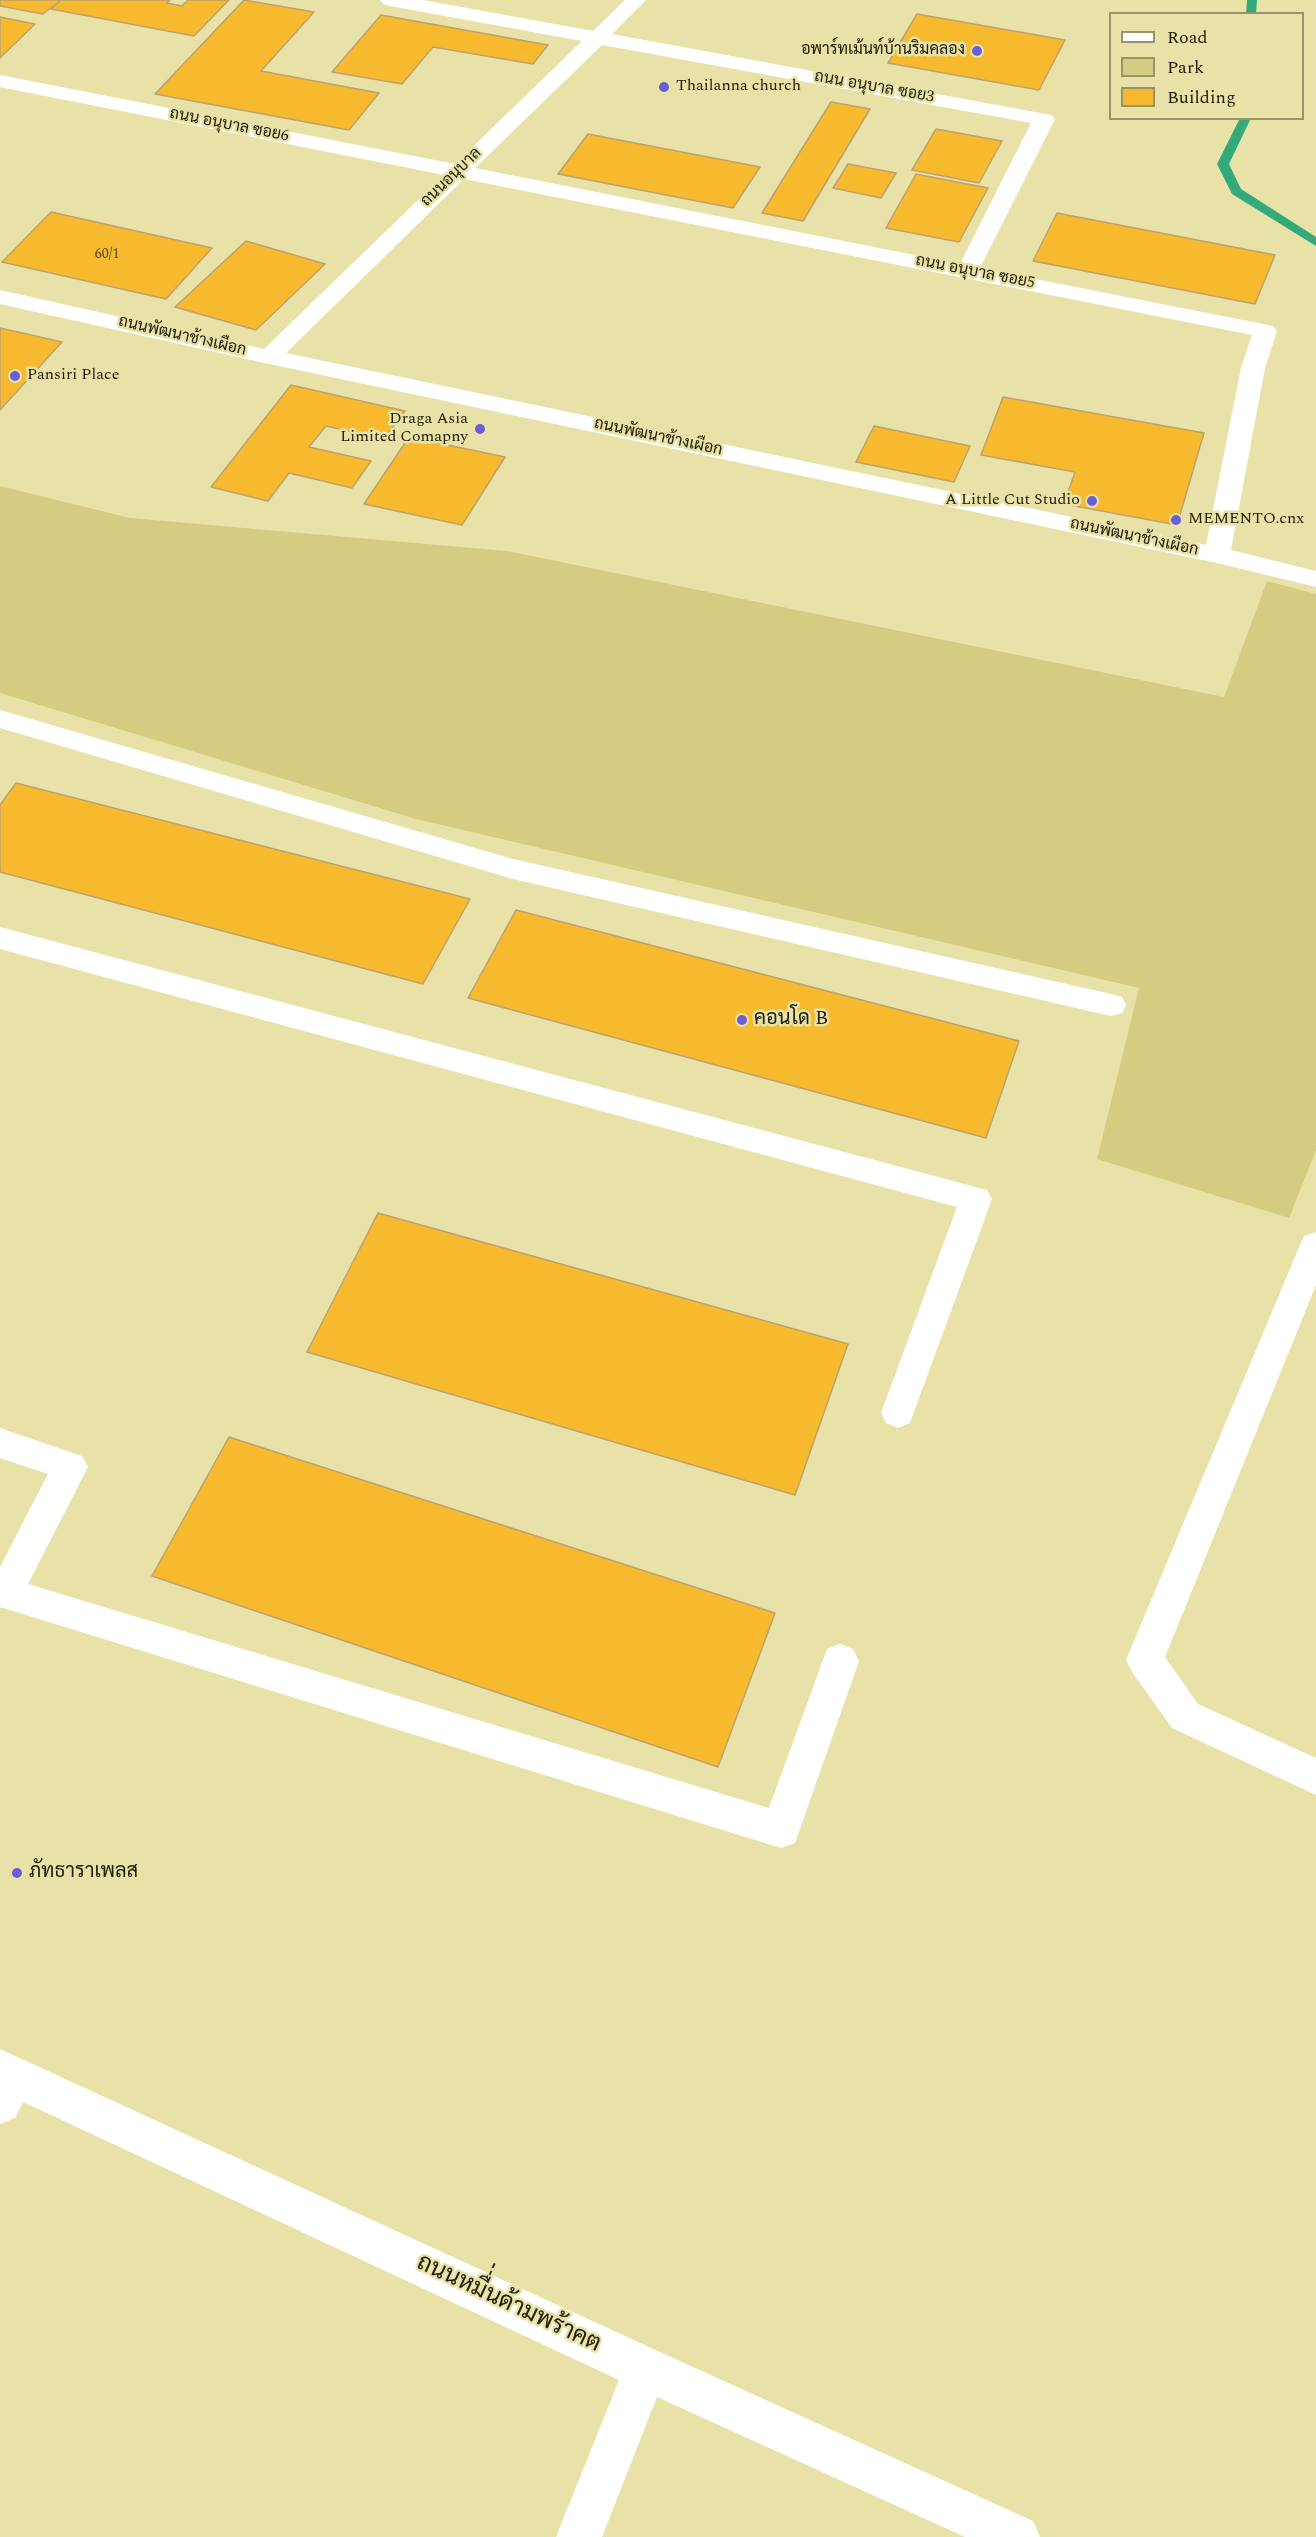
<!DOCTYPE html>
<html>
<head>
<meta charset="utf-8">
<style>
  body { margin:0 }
  #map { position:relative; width:1316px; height:2537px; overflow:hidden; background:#e8e2a8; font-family:Spectral,serif }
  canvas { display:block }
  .legend { position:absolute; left:1109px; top:12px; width:195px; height:108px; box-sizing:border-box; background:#e8e2a8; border:2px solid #999468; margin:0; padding:8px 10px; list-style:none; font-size:18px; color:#232009 }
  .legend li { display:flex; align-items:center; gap:12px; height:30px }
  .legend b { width:30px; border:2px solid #999468 }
</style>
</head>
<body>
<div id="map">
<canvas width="1316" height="2537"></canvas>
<ul class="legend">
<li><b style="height:8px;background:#fff"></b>Road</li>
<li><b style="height:16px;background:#d5cc82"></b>Park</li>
<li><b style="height:16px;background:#f7ba2e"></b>Building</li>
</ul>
</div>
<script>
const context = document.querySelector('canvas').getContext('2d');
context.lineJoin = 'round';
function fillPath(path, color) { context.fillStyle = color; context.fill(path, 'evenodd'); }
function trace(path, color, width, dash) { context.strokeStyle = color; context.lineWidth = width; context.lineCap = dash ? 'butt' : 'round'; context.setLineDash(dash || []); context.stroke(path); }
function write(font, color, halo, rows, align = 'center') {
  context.font = font + ' Spectral,Sarabun,serif'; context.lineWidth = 5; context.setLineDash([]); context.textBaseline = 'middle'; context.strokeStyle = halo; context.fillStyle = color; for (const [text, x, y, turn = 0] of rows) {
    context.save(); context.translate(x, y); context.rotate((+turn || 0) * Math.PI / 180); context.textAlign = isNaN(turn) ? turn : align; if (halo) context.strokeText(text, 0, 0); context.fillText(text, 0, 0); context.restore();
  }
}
fillPath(new Path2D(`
  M0,486L130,518L507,551L1224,697L1267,581L1316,594V1150L1289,1218L1097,1159L1139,988L416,819L0,693Z`), '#d5cc82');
fillPath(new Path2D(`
  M1247,0H1257L1256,14H1246Z
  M1240,118H1251L1229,164L1241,189L1316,237V246L1232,194L1217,164Z`), '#34aa7b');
const building = new Path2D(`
  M0,0H61L43,14L0,6Z
  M61,0H170L167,3L182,6L188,0H229L194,36L51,9Z
  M244,0L314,12L261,71L379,93L349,130L155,94Z
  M917,14L1065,40L1039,90L888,63Z
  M381,15L548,45L533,64L433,47L402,84L332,72Z
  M0,17L35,24L0,58Z
  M831,102L870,109L803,221L762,213Z
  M936,129L1002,141L979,183L912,170Z
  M588,134L760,167L733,208L558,174Z
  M848,164L896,173L881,198L833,188Z
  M916,174L988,188L959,242L886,228Z
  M51,212L212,248L166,299L2,262Z
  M1057,213L1275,255L1255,304L1033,261Z
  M246,241L325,264L256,330L175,307Z
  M0,328L62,342L0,410Z
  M291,385L405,411L384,439L326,426L309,447L371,461L352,488L289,473L268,501L211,487Z
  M1003,397L1204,433L1177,525L1064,504L1075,472L981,455Z
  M874,426L970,446L954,482L856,462Z
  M409,437L505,457L462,525L364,504Z
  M16,783L470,899L423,984L0,872V805Z
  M516,910L1019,1041L986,1138L468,998Z
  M378,1213L848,1344L795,1495L307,1352Z
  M229,1437L775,1613L718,1767L152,1576Z`);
fillPath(building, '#f7ba2e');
trace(building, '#bda26f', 1.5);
fillPath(new Path2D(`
  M380,0H423L593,31L625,0H646L612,34L1051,115L1055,119L980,268L1273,326L1277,331L1265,368L1231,550L1316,571V587L1217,563L269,364L0,304V290L264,349L444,175L0,87V75L455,164L582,41L390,6L383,4ZM602,45L1031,123L960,264L475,168ZM464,179L1252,335L1241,368L1206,545L286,353Z
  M0,710L513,859L1111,994L1122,997L1126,1005L1122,1013L1111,1016L513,879L0,728Z
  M0,927L987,1190L992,1199L910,1423L898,1428L886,1423L881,1413L957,1207L0,949Z
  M1316,1232V1285L1165,1657L1198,1704L1316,1758V1795L1172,1728L1132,1672L1126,1660L1300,1245L1304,1236Z
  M0,1428L82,1456L88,1467L28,1584L769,1808L827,1649L840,1644L853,1649L859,1661L795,1843L781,1848L0,1607V1567L48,1474L0,1458Z
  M0,2049L662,2353L1033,2521L1040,2537H965L657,2397L602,2537H556L619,2380L23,2102L15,2118L0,2124Z`), '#fff');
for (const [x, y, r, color] of [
  [977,51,6,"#685fd8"],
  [664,87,6,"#685fd8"],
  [15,376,6,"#685fd8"],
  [480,429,6,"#685fd8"],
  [1092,501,6,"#685fd8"],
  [1176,520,6,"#685fd8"],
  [742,1020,6,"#685fd8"],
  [17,1873,6,"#685fd8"]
]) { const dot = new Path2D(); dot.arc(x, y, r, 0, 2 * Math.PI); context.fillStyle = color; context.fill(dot); trace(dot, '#e8e2a8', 2); }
write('14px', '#584612', null, [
  ["60/1",107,255]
]);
write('16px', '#232009', '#e8e2a8', [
  ["อพาร์ทเม้นท์บ้านริมคลอง",965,51],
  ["Thailanna church",676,87,"left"],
  ["Pansiri Place",27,376,"left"],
  ["Draga Asia",468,420],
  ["Limited Comapny",468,438],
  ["A Little Cut Studio",1080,501],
  ["MEMENTO.cnx",1188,520,"left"]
], 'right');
write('16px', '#232009', '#e8e2a8', [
  ["ถนน อนุบาล ซอย3",874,88,10],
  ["ถนน อนุบาล ซอย6",229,126,11],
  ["ถนนอนุบาล",452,178,-44],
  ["ถนน อนุบาล ซอย5",975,273,11],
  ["ถนนพัฒนาช้างเผือก",182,337,13],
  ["ถนนพัฒนาช้างเผือก",658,438,12],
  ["ถนนพัฒนาช้างเผือก",1134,538,12]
]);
write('20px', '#232009', '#e8e2a8', [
  ["คอนโด B",754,1020],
  ["ภัทธาราเพลส",29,1873]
], 'left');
write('24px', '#232009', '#e8e2a8', [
  ["ถนนหมื่่นด้ามพร้าคต",508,2305,25]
]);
</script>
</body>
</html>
